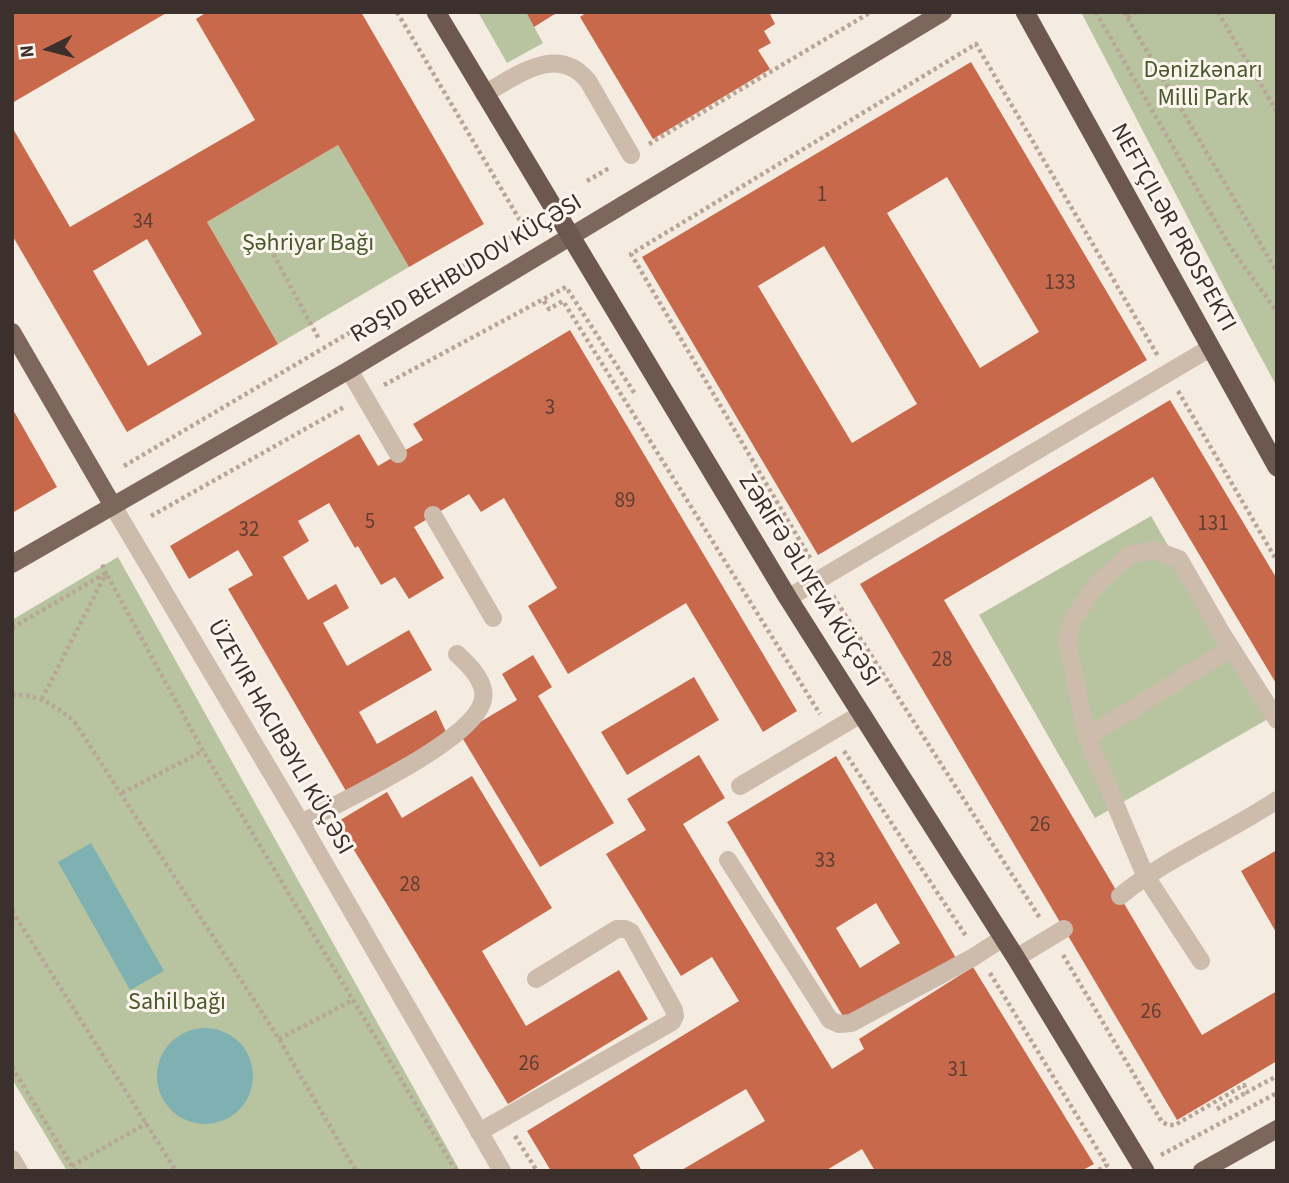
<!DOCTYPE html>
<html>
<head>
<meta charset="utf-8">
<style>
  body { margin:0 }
  #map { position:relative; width:1289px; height:1183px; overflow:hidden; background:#f4ebe1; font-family:"Source Sans 3",sans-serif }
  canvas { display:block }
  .frame { position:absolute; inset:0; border:14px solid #3b302b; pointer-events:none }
  .north { position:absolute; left:14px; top:14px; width:70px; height:70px; -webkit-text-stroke:5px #fbf5ee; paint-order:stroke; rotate:264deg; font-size:19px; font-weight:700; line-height:28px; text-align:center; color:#3b302b }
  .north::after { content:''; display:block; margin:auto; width:24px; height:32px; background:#3b302b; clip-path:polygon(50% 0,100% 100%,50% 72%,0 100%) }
</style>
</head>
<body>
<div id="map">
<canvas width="1289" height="1183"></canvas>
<div class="frame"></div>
<div class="north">N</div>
</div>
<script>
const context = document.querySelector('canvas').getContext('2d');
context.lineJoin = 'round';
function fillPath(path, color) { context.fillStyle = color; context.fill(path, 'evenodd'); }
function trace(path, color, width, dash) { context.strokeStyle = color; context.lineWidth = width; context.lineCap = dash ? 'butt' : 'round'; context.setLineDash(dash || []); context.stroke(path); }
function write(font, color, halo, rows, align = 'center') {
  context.font = font + ' "Source Sans 3",sans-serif'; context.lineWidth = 6; context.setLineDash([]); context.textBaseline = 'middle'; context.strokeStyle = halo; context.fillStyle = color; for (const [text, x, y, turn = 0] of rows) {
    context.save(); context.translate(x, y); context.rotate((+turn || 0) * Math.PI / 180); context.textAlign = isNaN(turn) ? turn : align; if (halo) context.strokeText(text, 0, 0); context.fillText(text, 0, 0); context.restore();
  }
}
fillPath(new Path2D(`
  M478,12H526L543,43L507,63Z
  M1081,12H1277V387L1250,337Z
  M338,145L409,267L278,344L207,222Z
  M1151,516L1268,719L1095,818L979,615Z
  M118,557L460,1171H67L12,1079V620Z`), '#b8c4a0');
fillPath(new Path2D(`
  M91,843L164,971L130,990L58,862Z
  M157 1076a48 48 0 1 1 96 0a48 48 0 1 1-96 0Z`), '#7fb0b2');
fillPath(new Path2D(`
  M14,12H168L12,103V14Z
  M207,12H361L484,224L409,267L338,145L207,222L278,344L127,432L12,235V127L70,227L255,120L196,19ZM147,239L202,334L148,366L93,271Z
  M526,12H558L534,27Z
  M587,12H769L775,24L764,31L771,43L758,50L770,69L653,139L580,17Z
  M971,62L1147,360L818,555L642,257ZM947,177L1039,332L980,368L887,213ZM824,246L917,404L852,443L758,286Z
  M570,330L797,711L763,732L686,603L568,674L528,606L557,588L504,498L481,512L469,494L414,527L444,578L409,599L395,577L381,585L358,546L355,548L329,503L298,521L309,541L283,557L308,600L336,584L349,608L323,623L347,666L409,630L432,670L359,712L377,744L436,710L447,734L346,791L228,589L253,575L238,550L189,579L170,546L359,434L378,466L423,440L413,424Z
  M1170,400L1277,579V685L1153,477L944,600L1202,1035L1277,991V1061L1177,1120L860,584Z
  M12,408L57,487L12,513Z
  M533,655L552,687L538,696L614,823L540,867L460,734L517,700L502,674Z
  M694,677L719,720L627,775L601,732Z
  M699,755L725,798L683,824L832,1069L864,1049L859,1039L973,967L1094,1164L1081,1171H875L862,1149L825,1171H680L765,1121L746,1089L633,1155L642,1171H551L527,1131L739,1001L712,957L681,976L606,854L646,830L627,799Z
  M836,756L956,958L847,1023L727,822ZM876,903L900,943L860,968L836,928Z
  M472,776L552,908L482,951L526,1026L619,970L648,1019L508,1104L337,822L387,792L402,818Z
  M1277,850V934L1241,871Z`), '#c8694b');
trace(new Path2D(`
  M1096,12L1229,245L1277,312
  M1124,12L1277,272
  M1218,12L1277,112
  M1127,17L1136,12
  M649,144L871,12
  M587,181L611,167
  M270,248L319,339
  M544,301L549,309L563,301L820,714
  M384,385L566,287L635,394
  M1178,391L1277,561
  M124,466L525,229L397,12
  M151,516L346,406
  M810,558L631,254L976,44L1158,356
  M833,596L1040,918
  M12,628L106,573L203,751L456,1171
  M12,695C39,694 54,705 74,721L279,1039L356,1171
  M42,699L106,573L101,562
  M844,751L966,936
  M122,793L203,751
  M12,911L176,1171
  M1063,955L1162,1122L1168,1125H1175L1244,1085L1247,1092L1277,1076
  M990,973L1107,1165L1097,1171
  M279,1039L353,1000
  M12,1067L75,1171
  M1217,1109L1247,1092
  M515,1136L537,1171
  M1161,1155L1277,1093
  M72,1166L147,1123`), '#b9a596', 4.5, [3.5, 3.5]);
trace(new Path2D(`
  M484,94C517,76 557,43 588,81L631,155
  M349,370L398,454
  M433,515L493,618
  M788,598L1210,348
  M1087,737L1231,648
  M740,786L861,714
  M301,823C340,802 469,743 482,703C489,684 469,665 457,654
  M728,860L830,1020L839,1024L851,1023L972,958L1003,938
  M1120,896C1168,857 1226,834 1277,800
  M1016,958L1064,929
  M1201,961L1145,875L1087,737L1067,641L1072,621L1096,585L1129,555L1154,550L1179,559L1221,632L1277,720
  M479,1132L672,1022L675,1016L674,1010L631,932L625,929H617L536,979`), '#cdbbac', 18);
trace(new Path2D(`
  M113,506L301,823L502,1171
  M12,1159L19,1171`), '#cdbbac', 18);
trace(new Path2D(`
  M12,332L113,506
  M12,564L349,370L943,12
  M1202,1171L1277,1129`), '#7d675c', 18);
trace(new Path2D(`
  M436,12L788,598L1016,958L1145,1171
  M1025,12L1277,467`), '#6c584f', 19);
write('21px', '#5e3e33', null, [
  ["1",822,196],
  ["34",143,223],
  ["133",1060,284],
  ["3",550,409],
  ["89",625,502],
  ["5",370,523],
  ["131",1213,525],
  ["32",249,531],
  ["28",942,661],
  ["26",1040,826],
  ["33",825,862],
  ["28",410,886],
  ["26",1151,1013],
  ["26",529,1065],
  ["31",958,1071]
]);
write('24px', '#4a5a2e', '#fbf5ee', [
  ["Dənizkənarı",1203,72],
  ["Milli Park",1203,100],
  ["Şəhriyar Bağı",308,245],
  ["Sahil bağı",177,1004]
]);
write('24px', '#3b302b', '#fbf5ee', [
  ["NEFTÇILƏR PROSPEKTI",1172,228,61],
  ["RƏŞID BEHBUDOV KÜÇƏSI",467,270,-31],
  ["ZƏRIFƏ ƏLIYEVA KÜÇƏSI",808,581,58],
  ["ÜZEYIR HACIBƏYLI KÜÇƏSI",279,738,60]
]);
</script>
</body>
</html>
